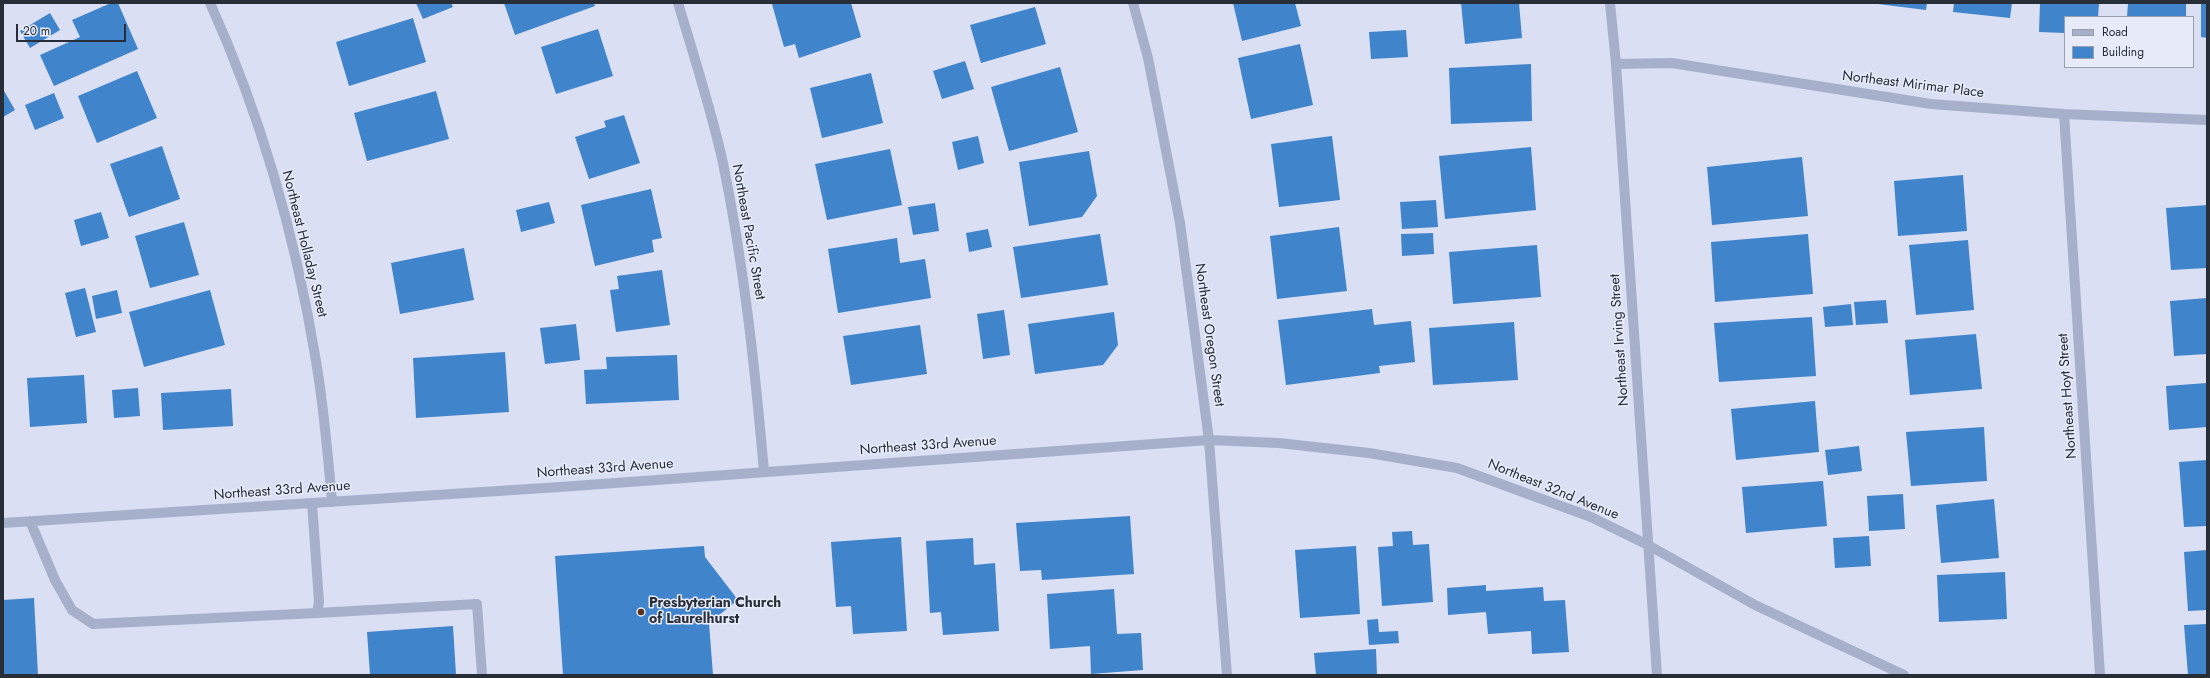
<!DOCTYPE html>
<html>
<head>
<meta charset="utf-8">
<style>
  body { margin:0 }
  #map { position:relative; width:2210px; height:678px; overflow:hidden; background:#dadff3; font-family:Jost,sans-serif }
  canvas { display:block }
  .frame { position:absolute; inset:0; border:4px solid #272e37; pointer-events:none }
  .legend { position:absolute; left:2064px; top:16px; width:130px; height:52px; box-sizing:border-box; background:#e7ebfa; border:1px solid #9a9fac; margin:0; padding:5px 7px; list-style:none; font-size:12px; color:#272e37 }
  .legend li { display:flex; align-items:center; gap:8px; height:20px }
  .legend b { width:20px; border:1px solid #9a9fac }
  .scale { position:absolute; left:16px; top:24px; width:110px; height:18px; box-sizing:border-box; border:2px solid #272e37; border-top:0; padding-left:5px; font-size:12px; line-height:14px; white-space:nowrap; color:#272e37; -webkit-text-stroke:3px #e7ebfa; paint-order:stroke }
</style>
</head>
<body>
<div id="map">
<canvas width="2210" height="678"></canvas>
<div class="frame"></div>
<ul class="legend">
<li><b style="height:5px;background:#a6b0cb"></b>Road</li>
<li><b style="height:11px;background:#4084cb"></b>Building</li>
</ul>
<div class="scale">20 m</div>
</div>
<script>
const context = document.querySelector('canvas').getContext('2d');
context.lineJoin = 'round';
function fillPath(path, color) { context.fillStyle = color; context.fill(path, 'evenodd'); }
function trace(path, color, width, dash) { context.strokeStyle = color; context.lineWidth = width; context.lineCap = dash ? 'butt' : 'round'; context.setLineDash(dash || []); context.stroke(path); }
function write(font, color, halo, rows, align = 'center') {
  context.font = font + ' Jost,sans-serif'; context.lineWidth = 3; context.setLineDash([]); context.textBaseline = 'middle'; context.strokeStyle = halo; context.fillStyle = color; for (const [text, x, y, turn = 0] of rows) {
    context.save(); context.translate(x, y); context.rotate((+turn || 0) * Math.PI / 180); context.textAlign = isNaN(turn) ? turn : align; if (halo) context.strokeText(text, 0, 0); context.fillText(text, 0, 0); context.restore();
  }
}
fillPath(new Path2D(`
  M111,3H118L138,49L54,86L40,55L80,37L72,20Z
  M416,3H451L453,7L423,19Z
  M504,3H594L595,6L515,35Z
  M776,3H851L861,37L799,58L795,44L784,47L772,4Z
  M1233,3H1295L1301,26L1242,41Z
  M1461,3H1519L1522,38L1465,44Z
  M1870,3H1927L1926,10Z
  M1954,3H2012L2010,18L1953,12Z
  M2040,3H2099L2098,17H2065V33L2039,32Z
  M2128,3H2186V17H2127Z
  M2201,3H2207V38L2201,37Z
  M1035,7L1046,44L981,63L970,25Z
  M50,13L60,30L30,48L20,31Z
  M413,18L426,62L349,86L336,42Z
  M598,29L613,76L556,94L541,47Z
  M1406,30L1408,57L1371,59L1369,32Z
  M1300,44L1313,105L1251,119L1238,58Z
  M965,61L974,89L942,99L933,71Z
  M1531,64L1532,121L1451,124L1449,68Z
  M1060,67L1078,132L1009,151L991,87Z
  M137,71L157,118L97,143L78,96Z
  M871,73L883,123L822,138L810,88Z
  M3,89L15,110L3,117Z
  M436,91L449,139L367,161L354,113Z
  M54,93L64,118L35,130L25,105Z
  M624,115L640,163L589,179L575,137L606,127L604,121Z
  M978,136L984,163L958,170L952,142Z
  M1332,136L1340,200L1279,207L1271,144Z
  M162,146L180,199L129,217L110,164Z
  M1531,147L1536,210L1445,219L1439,156Z
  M890,149L902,205L827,220L815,164Z
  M1089,151L1097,196L1082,217L1029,226L1019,162Z
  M1802,157L1808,216L1712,225L1707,167Z
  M1963,175L1967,231L1898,236L1894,181Z
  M651,189L662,238L652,240L654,252L595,266L581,205Z
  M1436,200L1438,227L1402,229L1400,202Z
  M549,202L555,223L521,232L516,210Z
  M935,203L939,231L913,235L908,207Z
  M2207,205V268L2171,270L2166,208Z
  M101,212L109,238L81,246L74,220Z
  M184,222L199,275L150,288L135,236Z
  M1339,227L1347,291L1277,299L1270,236Z
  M988,229L992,247L969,252L966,233Z
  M1433,233L1434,254L1402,256L1401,234Z
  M1100,234L1108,285L1021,298L1013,247Z
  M1808,234L1813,294L1715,302L1711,242Z
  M897,238L900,263L925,259L931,298L838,313L828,249Z
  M1968,240L1974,310L1916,315L1909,245Z
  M1537,245L1541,297L1453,304L1449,252Z
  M464,248L474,300L400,314L391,263Z
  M662,270L670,325L616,332L610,290L619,289L617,276Z
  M85,288L96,332L76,337L65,293Z
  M117,290L122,313L96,319L92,296Z
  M210,290L225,345L144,367L129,312Z
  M2207,298V354L2174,356L2170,301Z
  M1886,300L1888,323L1856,325L1854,302Z
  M1851,304L1853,325L1825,327L1823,307Z
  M1372,309L1374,325L1411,321L1415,362L1379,366L1380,373L1286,385L1278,320Z
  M1004,310L1010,355L983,359L977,314Z
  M1114,312L1118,345L1103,365L1035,374L1028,324Z
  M1812,317L1816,376L1719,382L1714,323Z
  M1514,322L1518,380L1433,385L1429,328Z
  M576,324L580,360L545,364L540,328Z
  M920,325L927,374L851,385L843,336Z
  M1976,334L1982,389L1910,395L1905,340Z
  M505,352L509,412L416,418L413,358Z
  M677,355L679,400L586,404L584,370L607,369L606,357Z
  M84,375L87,423L30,427L27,378Z
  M2207,383V427L2169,430L2166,386Z
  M138,388L140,416L114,418L112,390Z
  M231,389L233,426L163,430L161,393Z
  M1815,401L1819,452L1736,460L1731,409Z
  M1984,427L1987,481L1911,486L1906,432Z
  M1859,446L1862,471L1828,475L1825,450Z
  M2207,460V526L2184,527L2179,462Z
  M1823,481L1827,526L1746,533L1742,487Z
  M1903,494L1905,529L1869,531L1867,496Z
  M1994,499L1999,558L1941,563L1936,505Z
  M1130,516L1134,574L1042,580L1041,570L1020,571L1016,523Z
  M1412,531L1413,545L1429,544L1433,602L1382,606L1378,547L1393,546L1392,532Z
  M1869,536L1871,566L1835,568L1833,538Z
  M901,537L907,631L853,634L851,606L836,607L831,542Z
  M973,538L974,565L995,563L999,631L943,635L941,612L930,613L926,541Z
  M704,546L705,557L738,600L709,623L713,675H563L555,556Z
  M1356,546L1360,614L1300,618L1295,550Z
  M2207,550V610L2188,611L2184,552Z
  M2005,572L2007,619L1939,622L1937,575Z
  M1486,585V591L1543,587L1544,601L1565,600L1569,652L1532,654L1531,631L1488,634L1486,612L1448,615L1447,588Z
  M1114,589L1117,634L1141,633L1143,670L1091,674L1090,646L1050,649L1047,594Z
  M34,598L38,675H3V600Z
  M1378,619L1379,632L1398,631L1399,643L1369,645L1367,620Z
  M2207,624V675H2188L2184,625Z
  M453,626L456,675H370L367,632Z
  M1376,649L1377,675H1316L1314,653Z`), '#4084cb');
trace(new Path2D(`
  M210,3C261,116 296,239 316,361C324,408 328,455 332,502
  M678,3C694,56 711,109 723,163C744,265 755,368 764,472
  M1133,3L1148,58L1180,223L1209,440L1227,675
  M1610,3L1616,64L1657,675
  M1616,64L1672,63L1931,104L2064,114L2207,120
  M2064,114L2100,675
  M30,521L55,580L72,610L93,624L317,613L319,602L312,503
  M3,523L560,487L1209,440L1279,443L1369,453L1457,468L1591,517L1648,545L1755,605L1904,675
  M317,613L477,604L482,675`), '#a6b0cb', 10);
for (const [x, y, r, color] of [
  [641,612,4,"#5b301b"]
]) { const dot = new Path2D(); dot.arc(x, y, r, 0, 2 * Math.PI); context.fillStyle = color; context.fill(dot); trace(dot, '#e7ebfa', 1.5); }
write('14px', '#272e37', '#e7ebfa', [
  ["Northeast Mirimar Place",1913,85,7],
  ["Northeast Pacific Street",748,232,80],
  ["Northeast Holladay Street",304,244,76],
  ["Northeast Oregon Street",1209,335,82],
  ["Northeast Irving Street",1620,340,-94],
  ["Northeast Hoyt Street",2068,396,-94],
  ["Northeast 33rd Avenue",928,446,-4],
  ["Northeast 33rd Avenue",605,469,-4],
  ["Northeast 32nd Avenue",1553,490,22],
  ["Northeast 33rd Avenue",282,491,-4]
]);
write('bold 14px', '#272e37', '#e7ebfa', [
  ["Presbyterian Church",649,604],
  ["of Laurelhurst",649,620]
], 'left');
</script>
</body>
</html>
